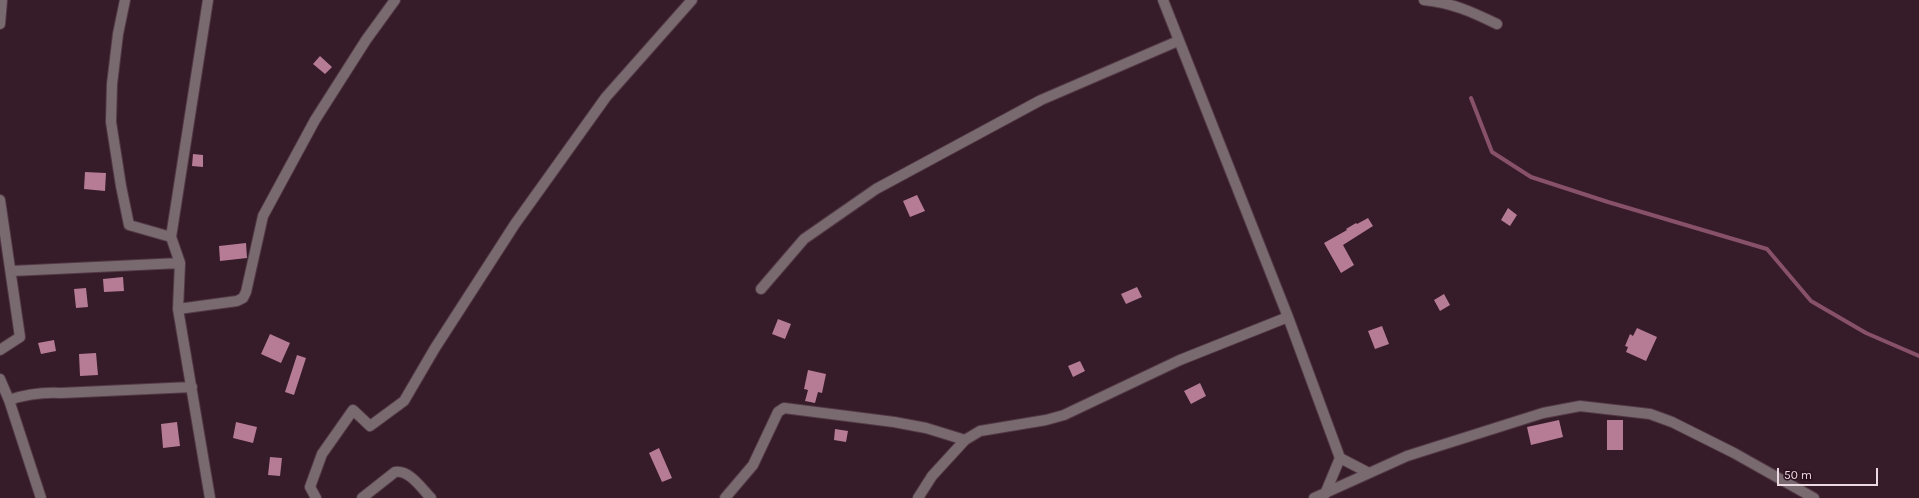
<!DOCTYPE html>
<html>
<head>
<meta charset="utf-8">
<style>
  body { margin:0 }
  #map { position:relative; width:1919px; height:498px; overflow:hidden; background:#361b28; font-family:Karla,sans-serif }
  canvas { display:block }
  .scale { position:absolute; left:1777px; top:468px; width:101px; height:18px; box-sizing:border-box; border:2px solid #ecd8e0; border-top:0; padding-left:5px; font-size:12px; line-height:14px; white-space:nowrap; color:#ecd8e0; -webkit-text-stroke:3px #2c111e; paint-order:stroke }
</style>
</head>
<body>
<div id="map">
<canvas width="1919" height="498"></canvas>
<div class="scale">50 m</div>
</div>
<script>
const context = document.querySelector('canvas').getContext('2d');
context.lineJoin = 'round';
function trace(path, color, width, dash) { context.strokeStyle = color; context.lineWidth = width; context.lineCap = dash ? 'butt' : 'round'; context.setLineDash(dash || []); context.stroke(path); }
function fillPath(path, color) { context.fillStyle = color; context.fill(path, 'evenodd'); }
trace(new Path2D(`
  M1471,98L1492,152L1531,177L1608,202L1767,249L1811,301L1866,333L1919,356`), '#88516a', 4);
fillPath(new Path2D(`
  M320,56L332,67L325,74L313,64Z
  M193,154L203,155V167L192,166Z
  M85,172L106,173L105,191L84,189Z
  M917,195L925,211L910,217L903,201Z
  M1508,208L1517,215L1510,226L1501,220Z
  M1368,218L1373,226L1343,245L1354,265L1341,273L1324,243L1347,230L1346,229L1356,223L1357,224Z
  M246,243L247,258L220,261L219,246Z
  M123,277L124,291L104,292L103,279Z
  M1137,287L1142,297L1126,304L1121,294Z
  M86,288L88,307L76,308L74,289Z
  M1444,294L1450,305L1440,311L1434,300Z
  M778,319L791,324L785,339L772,334Z
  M1382,326L1389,344L1375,349L1368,331Z
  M1637,328L1657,337L1646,361L1626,352L1628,347L1625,346L1630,334L1633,336Z
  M270,334L290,343L281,363L261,354Z
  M54,340L56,351L41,354L38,343Z
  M96,353L98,375L80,376L79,354Z
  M297,355L306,358L294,395L285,392Z
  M1080,361L1085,371L1073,377L1068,366Z
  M808,370L826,374L822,393L818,392L815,403L805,401L808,390L804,389Z
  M1200,383L1206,396L1191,404L1184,391Z
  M1559,420L1563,437L1531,445L1527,427Z
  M1607,420H1623V450H1607Z
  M177,422L180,446L163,448L161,424Z
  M236,422L257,427L253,443L233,438Z
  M835,429L848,431L846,442L834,440Z
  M659,448L672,478L662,482L649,453Z
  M270,457L282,458L280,476L268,475Z`), '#b67c96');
const minor = new Path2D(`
  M125,0L118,34L112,84L111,122L121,186L129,225L171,237
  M208,0L171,237L180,263L178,309L210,498
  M1163,0L1288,317L1340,458L1369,473
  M1424,0C1453,3 1472,12 1497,24
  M0,24L2,0
  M0,200L20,337L0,350
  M12,271L180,263
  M761,289L804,239L876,189L1041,100L1178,41
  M178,309L237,301L243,298L246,292L263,216L315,120L366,40L395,0
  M0,379L9,400L41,498
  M9,400C27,394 42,392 61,393L192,387
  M1325,494L1340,458
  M316,498L310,487L322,454L353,410L370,426L404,401L435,348L515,224L606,97L692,0
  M362,498L395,472C409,469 422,489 431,498
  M725,498L753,465L778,412L784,408L894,422L926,428L965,440
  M918,498L932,476L965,440L980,431L1046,420L1064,415L1180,360L1288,317
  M1314,498L1407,456L1543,413L1580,406L1650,414L1672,422L1734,453L1814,498`);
trace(minor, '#533945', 12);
trace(minor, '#796a70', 10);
</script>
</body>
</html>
